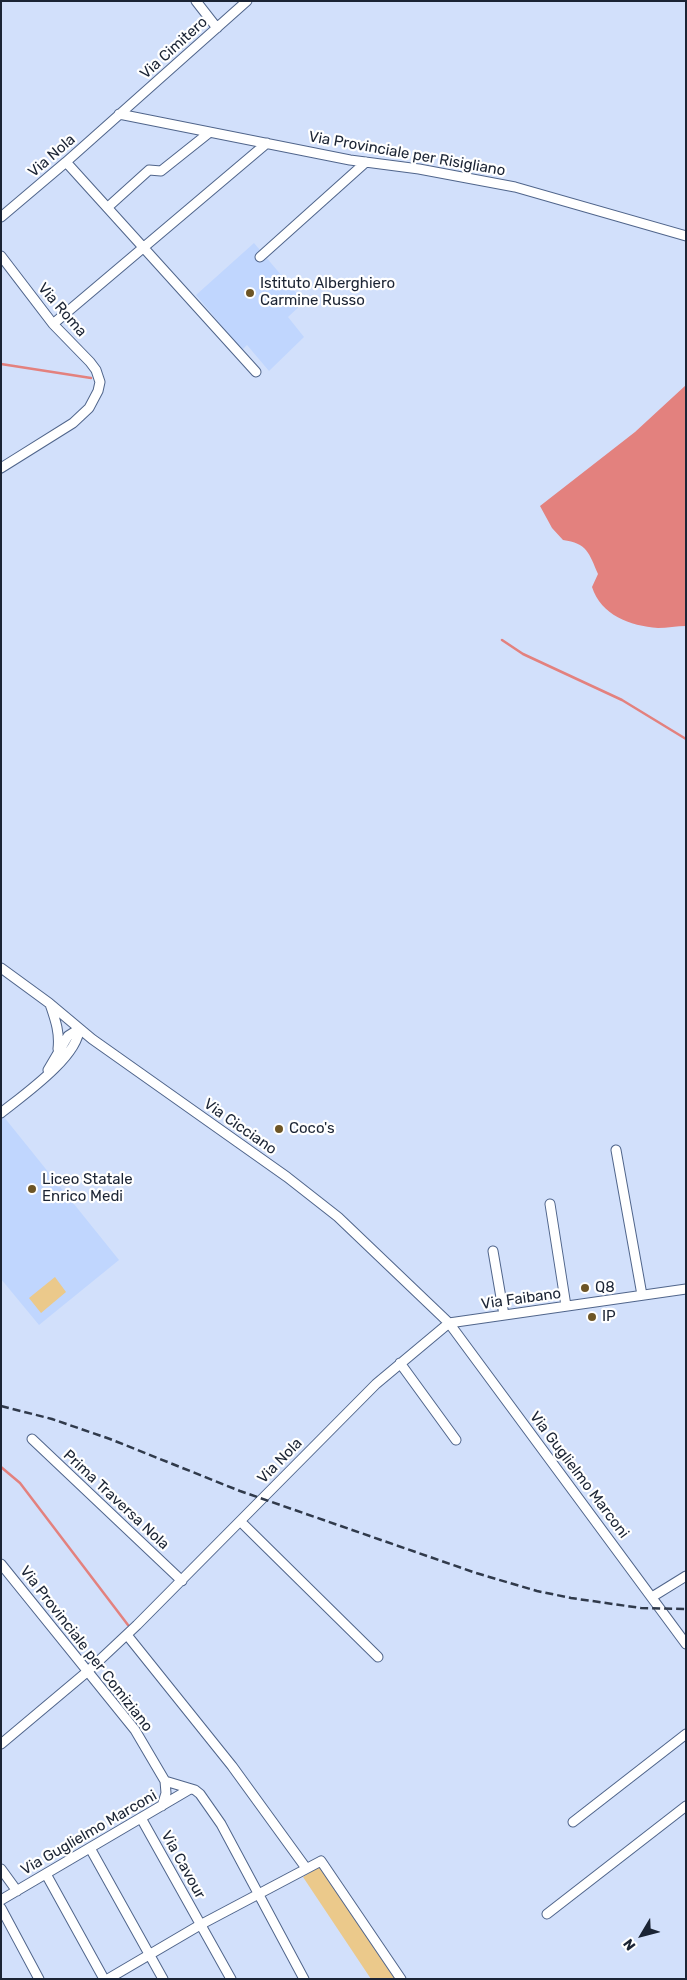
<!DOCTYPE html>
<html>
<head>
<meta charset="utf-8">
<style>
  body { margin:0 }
  #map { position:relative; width:687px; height:1980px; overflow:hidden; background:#d2e0fb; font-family:Rubik,sans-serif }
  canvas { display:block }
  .frame { position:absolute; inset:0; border:2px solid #1b2434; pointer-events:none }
  .north { position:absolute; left:617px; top:1910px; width:50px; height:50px; -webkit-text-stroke:4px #fff; paint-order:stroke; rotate:233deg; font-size:14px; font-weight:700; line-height:20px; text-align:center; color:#1b2434 }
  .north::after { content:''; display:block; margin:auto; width:18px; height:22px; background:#1b2434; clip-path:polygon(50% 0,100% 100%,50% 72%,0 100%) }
</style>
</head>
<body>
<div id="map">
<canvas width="687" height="1980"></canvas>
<div class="frame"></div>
<div class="north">N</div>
</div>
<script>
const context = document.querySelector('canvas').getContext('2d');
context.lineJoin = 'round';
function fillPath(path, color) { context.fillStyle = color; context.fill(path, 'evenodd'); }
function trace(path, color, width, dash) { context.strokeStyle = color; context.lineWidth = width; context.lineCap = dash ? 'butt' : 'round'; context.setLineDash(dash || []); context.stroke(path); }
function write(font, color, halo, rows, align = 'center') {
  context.font = font + ' Rubik,sans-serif'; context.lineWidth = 4.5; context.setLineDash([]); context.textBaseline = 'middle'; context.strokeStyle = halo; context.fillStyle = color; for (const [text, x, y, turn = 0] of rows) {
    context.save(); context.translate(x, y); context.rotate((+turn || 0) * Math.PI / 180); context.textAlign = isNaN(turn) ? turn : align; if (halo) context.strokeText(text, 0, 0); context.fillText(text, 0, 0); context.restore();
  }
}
fillPath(new Path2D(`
  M254,243L304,302L288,317L304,337L269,371L247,345L242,350L196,295Z
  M4,1117L119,1260L39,1325L1,1279V1119Z`), '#c0d6fe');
fillPath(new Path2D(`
  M55,1277L66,1292L41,1313L29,1298Z
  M319,1866L396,1979H371L303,1877Z`), '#ebc98b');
fillPath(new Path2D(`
  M686,385V626C677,626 667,628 658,628C630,626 601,615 592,587L598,574C589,553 587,543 563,540L552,528L540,506L635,432Z`), '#e3817e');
trace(new Path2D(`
  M1,364L91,378
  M502,640L523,654L622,700L686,739
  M1,1467L20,1483L128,1625`), '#e3817e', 2.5);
const minor = new Path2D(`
  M196,1L217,28
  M119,114L350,160L419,169L515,187L686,236
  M66,162L256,372
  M108,207L149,170L161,171L210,132
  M1,217L66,162L247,1
  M1,256L53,324L90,362L96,370L100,382L98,391L89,408L73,423L1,468
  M260,257L366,162
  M53,324L267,143
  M1,968L49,1003L92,1039L287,1177L338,1217L449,1323L686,1644
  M50,1004C55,1019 60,1032 58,1049
  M48,1070L68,1036L79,1029
  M1,1113C22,1096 78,1057 79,1029
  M616,1150L642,1295
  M550,1204L566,1306
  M493,1251L504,1315
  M449,1323L686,1289
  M400,1363L456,1440
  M32,1439L182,1581
  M241,1522L378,1657
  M1,1564L135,1730L165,1781L166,1793L162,1806
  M652,1597L686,1576
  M127,1635L232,1766L306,1868
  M1,1744L88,1671L137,1625L376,1384L449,1323
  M165,1781L195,1790L200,1794L221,1824L304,1979
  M141,1818L231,1979
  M573,1822L686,1734
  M90,1848L163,1979
  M1,1869L17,1891
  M46,1874L104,1979
  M1,1900L190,1789
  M1,1908L39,1979
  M547,1914L686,1806
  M108,1979L200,1925L321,1861L401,1979`);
trace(minor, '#50658b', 11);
trace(minor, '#fff', 9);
trace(new Path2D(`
  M1,1406L52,1419L110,1439L240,1491L476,1573L537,1591L571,1598L641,1608L686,1609`), '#303a4b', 2.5, [8, 4]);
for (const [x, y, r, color] of [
  [250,293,5,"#6d5526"],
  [279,1129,5,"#6d5526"],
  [32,1189,5,"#6d5526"],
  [585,1288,5,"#6d5526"],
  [592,1317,5,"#6d5526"]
]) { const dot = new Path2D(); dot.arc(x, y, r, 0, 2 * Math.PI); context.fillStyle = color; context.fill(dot); trace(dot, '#fff', 2); }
write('15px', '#1b2434', '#fff', [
  ["Via Cimitero",174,48,-42],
  ["Via Provinciale per Risigliano",407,154,10],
  ["Via Nola",52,156,-41],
  ["Via Roma",62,310,49],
  ["Via Cicciano",240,1127,35],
  ["Via Faibano",521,1299,-8],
  ["Via Nola",280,1461,-46],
  ["Via Guglielmo Marconi",579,1475,53],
  ["Prima Traversa Nola",116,1500,43],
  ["Via Provinciale per Comiziano",86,1649,52],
  ["Via Guglielmo Marconi",89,1833,-30],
  ["Via Cavour",183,1865,61]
]);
write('15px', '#1b2434', '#fff', [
  ["Istituto Alberghiero",260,284],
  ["Carmine Russo",260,301],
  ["Coco's",289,1129],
  ["Liceo Statale",42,1180],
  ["Enrico Medi",42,1197],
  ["Q8",595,1288],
  ["IP",602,1317]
], 'left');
</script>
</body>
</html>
